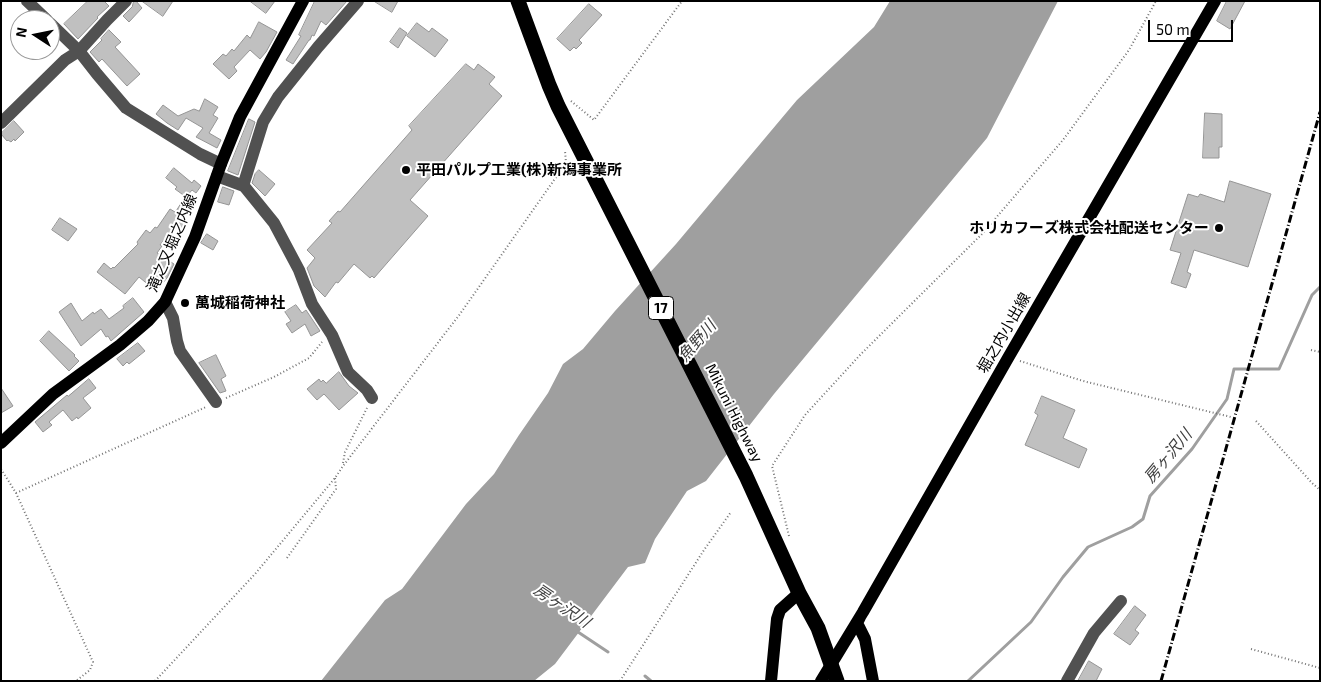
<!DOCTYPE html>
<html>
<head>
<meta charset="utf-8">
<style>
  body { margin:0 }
  #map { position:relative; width:1321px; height:682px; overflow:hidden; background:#fff; font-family:"Exo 2",sans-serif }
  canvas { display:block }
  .frame { position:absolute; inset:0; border:2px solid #000; pointer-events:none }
  .north { position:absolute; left:10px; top:10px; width:50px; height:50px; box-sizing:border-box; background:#fff; border:1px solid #999; border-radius:50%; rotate:281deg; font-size:14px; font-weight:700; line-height:20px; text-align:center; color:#000 }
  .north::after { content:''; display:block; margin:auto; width:18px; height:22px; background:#000; clip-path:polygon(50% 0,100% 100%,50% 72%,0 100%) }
  .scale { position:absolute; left:1148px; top:20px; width:85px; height:22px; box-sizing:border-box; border:2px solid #000; border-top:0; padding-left:6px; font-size:15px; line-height:18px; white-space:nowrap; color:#000; -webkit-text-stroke:4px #fff; paint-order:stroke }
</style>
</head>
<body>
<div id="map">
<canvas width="1321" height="682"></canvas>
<div class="frame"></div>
<div class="north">N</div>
<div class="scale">50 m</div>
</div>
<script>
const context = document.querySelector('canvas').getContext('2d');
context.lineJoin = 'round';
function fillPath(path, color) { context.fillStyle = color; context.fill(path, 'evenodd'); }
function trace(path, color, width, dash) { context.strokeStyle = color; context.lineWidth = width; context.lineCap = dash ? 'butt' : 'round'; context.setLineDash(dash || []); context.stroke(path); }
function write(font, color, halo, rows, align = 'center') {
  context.font = font + ' "Exo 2","Noto Sans JP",sans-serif'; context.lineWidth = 4; context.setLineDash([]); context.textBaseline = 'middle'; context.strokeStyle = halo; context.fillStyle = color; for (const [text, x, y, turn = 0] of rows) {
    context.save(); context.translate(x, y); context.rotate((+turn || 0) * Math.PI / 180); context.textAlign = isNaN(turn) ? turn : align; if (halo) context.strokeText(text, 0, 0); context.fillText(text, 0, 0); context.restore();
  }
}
fillPath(new Path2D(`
  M890,1H1058L987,138L774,394L706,481L687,491L655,539L645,563L628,567L555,664L534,681H321L385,600L402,589L466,504L494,474L519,435L548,393L563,364L583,349L615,311L676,244L797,100L874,27Z`), '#9f9f9f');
trace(new Path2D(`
  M575,630L608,652
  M645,676L651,681
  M968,681L1031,622L1063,577L1088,547L1132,527L1143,519L1150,496L1192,449L1227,399L1234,369H1279L1312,295L1320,287`), '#9f9f9f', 3);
const building = new Path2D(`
  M88,1H104L109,6L97,17L98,18L78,39L64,24Z
  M134,1H136L142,8L129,22L123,16L132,7Z
  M142,1H173L163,16Z
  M250,1H275L266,13Z
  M315,1H347L326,25L321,21L314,36L312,35L310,40H309L293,64L286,60L301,36L299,35Z
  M374,1H398L392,12Z
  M1227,1H1245L1230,29L1217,21Z
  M589,4L602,15L579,40L582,43L576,49L574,47L570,51L557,39Z
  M259,22L277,32L266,52L260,59L250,50L234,67L237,71L229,79L213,64L223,54L226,56L232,49L234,51L247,35L250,38Z
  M417,23L429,32L432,28L448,40L435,57L407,36Z
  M400,28L407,33L398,48L390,42Z
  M109,30L121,42L115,47L140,74L127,86L102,59L99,62L90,52L102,40L101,39Z
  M466,64L474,70L478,64L495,77L489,84L502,96L410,200L428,216L374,278L372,276L370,278L354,264L338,283L336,282L325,297L314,286L307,268L315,258L307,250L332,223L329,221L338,211L340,212L412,130L409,126Z
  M205,99L218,107L213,115L218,118L209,133L221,140L217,148L196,137L203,128L186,118L178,130L167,123L156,114L163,105L178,116L194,109L199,111Z
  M1205,113L1222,114V147H1219V158H1203Z
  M249,119L255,122L238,175L228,171Z
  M14,121L24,132L15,141L14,139L11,142L8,140L7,141L1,134Z
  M174,168L192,183L194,180L201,186L196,193L192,190L186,197L175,189L177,187L166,178Z
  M259,170L275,184L265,196L252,183L255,174Z
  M1230,181L1271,194L1248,267L1194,250L1187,272L1191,274L1186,288L1171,283L1181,253L1170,250L1188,194L1198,197L1200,194L1224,202Z
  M223,187L234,191L229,205L218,202Z
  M181,204L188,209L182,217L187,220L180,231L174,226L160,245L162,246L157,253L174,264L167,278L156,291L139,277L125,294L97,272L104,263L111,269L113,267L114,268L138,244L137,242L146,230L150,233L155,227L157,228L170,209L175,212Z
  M60,218L77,229L68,241L52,230Z
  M207,234L218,241L213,250L201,243Z
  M133,298L144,312L111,341L108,336L106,337L101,329L81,346L59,312L71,303L82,321L93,312L94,314L101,309L109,319L124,308L123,306Z
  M296,305L302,313L306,310L320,331L311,336L305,324L292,333L286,324L291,321L285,312Z
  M49,331L75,355L74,356L79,361L69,371L40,341Z
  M138,343L145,351L129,364L127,362L123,366L117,359Z
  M216,355L226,376L221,379L226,391L220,393L199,363Z
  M339,372L349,386L358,393L339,410L324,394L317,400L307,389L319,379L321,382L323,380L326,383Z
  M89,379L96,388L83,398L91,408L78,419L77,417L72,421L63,410L49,422L52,425L43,432L35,422L67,395L68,396Z
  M1,388L13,406L1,413Z
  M1042,396L1075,410L1063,438L1087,449L1079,468L1025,445L1038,415L1035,413Z
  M1135,606L1146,615L1135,630L1139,633L1130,645L1114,634Z
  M1089,661L1102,669L1096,681H1078Z`);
fillPath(building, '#c0c0c0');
trace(building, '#959595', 1);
trace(new Path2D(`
  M571,101L594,120L682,1
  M1311,350L1320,352
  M1020,361L1083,381L1231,417
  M226,398L274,377L309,358L322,342
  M1256,421L1312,483L1320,490
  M343,463L345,452L367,408
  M1,469L16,493L93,662L90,670L76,681
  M16,493L206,407
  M789,536L772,466L805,415L860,355L982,234L1063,140L1129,50L1156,1
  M287,558L336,489L335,478
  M1251,649L1320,668
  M155,681L255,574L335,478L343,466L460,314L566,163L565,151
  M620,681L704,550L731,512`), '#737373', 2, [1, 2.5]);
trace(new Path2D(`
  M27,1L47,20
  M50,23L79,51L97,74L126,108L200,154L221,164
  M1,123L65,60L79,51L107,20L126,1
  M217,176L244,186L274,223L299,270L312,304L332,335L348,372L367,390L372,398
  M243,186L263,122L278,97L318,47L358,1
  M165,302L173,318L177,341L180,351L216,402
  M1067,681L1094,633L1121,601`), '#515151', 12);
trace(new Path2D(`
  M1,443L53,394L120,345L148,321L165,302L195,237L221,164L240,117L303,1
  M860,617L857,623L865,639L873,681
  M771,681L777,619L780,610L799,593
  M821,681L863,612L1008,358L1215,1`), '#000', 12);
trace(new Path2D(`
  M518,1L549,85L558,106L746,476L799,593L818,628L837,681`), '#000', 15);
trace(new Path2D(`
  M1161,681L1320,112`), '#000', 3, [8, 2.5, 1, 2.5]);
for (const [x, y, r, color] of [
  [406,170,5,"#000"],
  [1219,228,5,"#000"],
  [185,303,5,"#000"]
]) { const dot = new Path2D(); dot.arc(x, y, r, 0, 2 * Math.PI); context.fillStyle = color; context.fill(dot); trace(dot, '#fff', 2); }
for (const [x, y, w] of [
  [661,308,25]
]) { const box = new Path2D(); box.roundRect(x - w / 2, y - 11.5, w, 23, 4); context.fillStyle = '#fff'; context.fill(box); trace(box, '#000', 1); }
write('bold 14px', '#000', null, [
  ["17",661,308]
]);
write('bold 15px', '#000', '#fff', [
  ["平田パルプ工業(株)新潟事業所",416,170],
  ["ホリカフーズ株式会社配送センター",1209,228,"right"],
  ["萬城稲荷神社",195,303]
], 'left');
write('15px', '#000', '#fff', [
  ["滝之又堀之内線",172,243,-67],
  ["堀之内小出線",1004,333,-60],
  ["Mikuni Highway",734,413,63]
]);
write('italic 16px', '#404040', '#fff', [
  ["魚野川",697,341,-49],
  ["房ヶ沢川",1168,456,-50],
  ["房ヶ沢川",562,606,34]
]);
</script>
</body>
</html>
